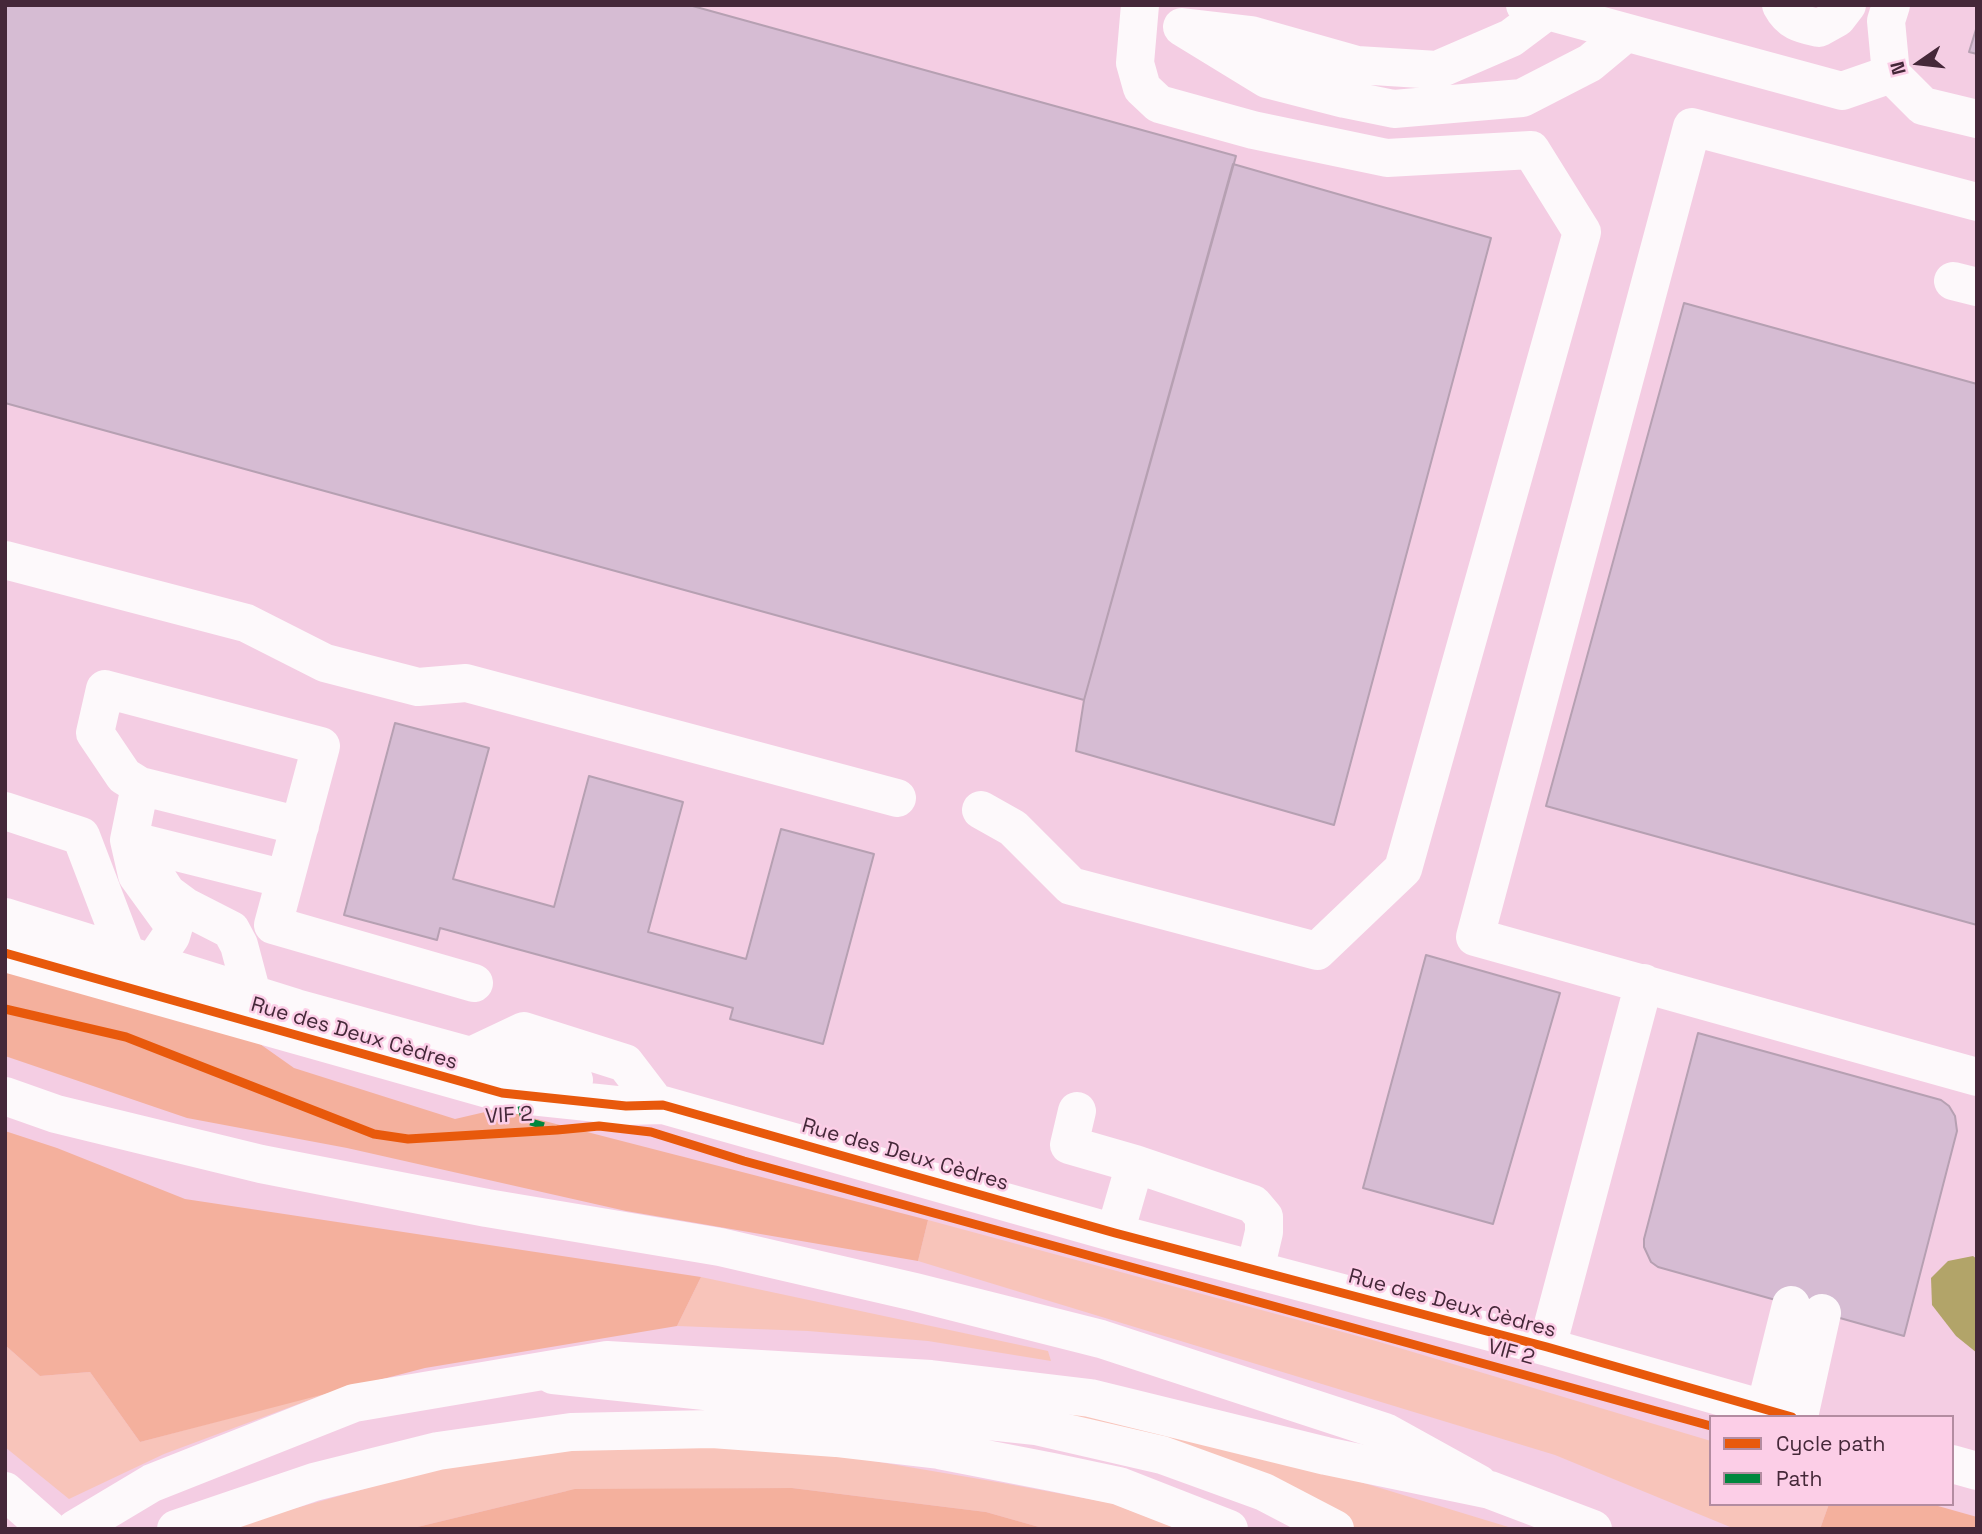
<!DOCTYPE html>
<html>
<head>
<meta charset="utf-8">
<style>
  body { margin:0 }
  #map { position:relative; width:1982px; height:1534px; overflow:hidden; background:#f2d8e6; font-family:"Space Grotesk",sans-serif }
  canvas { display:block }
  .frame { position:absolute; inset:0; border:7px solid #452839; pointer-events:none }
  .legend { position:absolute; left:1709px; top:1415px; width:245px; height:91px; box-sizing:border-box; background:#fccee7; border:2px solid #b38ca1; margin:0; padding:9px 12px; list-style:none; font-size:21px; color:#452839 }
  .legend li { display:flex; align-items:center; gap:14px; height:35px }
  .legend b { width:35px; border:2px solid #b38ca1 }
  .north { position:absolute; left:1884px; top:28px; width:70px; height:70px; -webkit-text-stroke:5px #fccee7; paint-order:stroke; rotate:256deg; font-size:19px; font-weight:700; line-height:28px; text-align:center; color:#452839 }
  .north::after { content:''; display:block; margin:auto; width:24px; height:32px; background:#452839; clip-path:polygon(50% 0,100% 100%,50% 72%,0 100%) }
</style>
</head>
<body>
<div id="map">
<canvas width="1982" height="1534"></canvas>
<div class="frame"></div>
<ul class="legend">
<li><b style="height:9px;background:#e8590c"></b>Cycle path</li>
<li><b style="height:9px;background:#00873e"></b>Path</li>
</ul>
<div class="north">N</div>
</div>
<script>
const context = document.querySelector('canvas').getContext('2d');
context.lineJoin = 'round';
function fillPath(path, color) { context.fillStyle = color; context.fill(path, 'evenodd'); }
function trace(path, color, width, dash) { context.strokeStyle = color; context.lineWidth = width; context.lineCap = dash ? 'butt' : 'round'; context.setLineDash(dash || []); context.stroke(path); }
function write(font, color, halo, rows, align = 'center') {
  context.font = font + ' "Space Grotesk",sans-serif'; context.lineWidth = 5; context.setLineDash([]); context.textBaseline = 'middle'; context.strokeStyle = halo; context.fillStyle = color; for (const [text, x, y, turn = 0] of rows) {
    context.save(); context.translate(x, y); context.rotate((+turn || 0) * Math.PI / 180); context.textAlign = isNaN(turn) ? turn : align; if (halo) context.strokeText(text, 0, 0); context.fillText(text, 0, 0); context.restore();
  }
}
fillPath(new Path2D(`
  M5,5H1977V1529H5ZM1711,1417H1952V1504H1711Z`), '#f4cde3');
fillPath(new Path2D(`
  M928,1220L1376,1341L1711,1441V1504H1829L1820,1529H1735L1555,1455L918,1261Z
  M701,1277L1048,1351L1051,1361L928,1341L808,1331L677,1326Z
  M5,1345L40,1376L90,1372L140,1442L336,1390L164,1454L69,1499L5,1447Z
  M1079,1412L1252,1449L1515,1529H1356L1283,1483L1062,1420Z
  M695,1441L832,1454L997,1482L1111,1503L1178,1529H1046L986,1512L792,1488L567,1491L409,1529H221L475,1458Z`), '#f8c4ba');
fillPath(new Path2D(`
  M5,965L243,1032L294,1068L455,1119L498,1109L928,1220L918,1261L626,1211L347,1148L187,1118L5,1056Z
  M5,1131L57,1148L185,1199L701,1277L677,1326L425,1368L140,1442L90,1372L40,1376L5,1345Z
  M792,1488L986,1512L1046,1529H409L575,1489Z
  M1829,1504H1931L1977,1517V1529H1820Z`), '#f4b09d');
fillPath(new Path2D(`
  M1973,1256L1977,1259V1353L1956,1336L1932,1305L1931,1278L1948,1261Z`), '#b2a469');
const building = new Path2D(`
  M5,5H689L1236,156L1084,700L5,403Z
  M1977,26V54L1969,52Z
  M1233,164L1491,238L1334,825L1076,751L1084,700Z
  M1684,303L1977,384V925L1546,806Z
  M395,723L489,748L453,879L554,907L589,776L683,802L648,932L746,959L781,829L874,854L823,1044L730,1019L733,1008L440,928L437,940L344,915Z
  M1426,955L1560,993L1493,1224L1363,1188Z
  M1698,1033L1941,1100L1949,1106L1955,1116L1957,1131L1904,1336L1658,1267L1651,1262L1644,1247V1239Z`);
fillPath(building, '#d6bcd3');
trace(building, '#b6a0b2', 2);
trace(new Path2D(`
  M1525,5L1842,91L1891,74
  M1781,5C1790,22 1801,24 1819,28L1837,18L1847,5
  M1891,5L1886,21L1891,74L1923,106L1977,119
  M1547,11L1511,38L1437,70L1357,65L1251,35L1182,27L1267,79L1345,99L1394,109L1522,98L1590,63L1626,33
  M1977,202L1692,127L1475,937L1977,1077
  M1953,281L1977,287
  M5,560L246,623L325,663L418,687L466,683L897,798
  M140,786L129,840L137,875L174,926L171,936L152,964
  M981,810L1013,828L1071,886L1317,951L1403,869L1582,232L1531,150L1387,158L1253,130L1159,104L1142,88L1135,63L1140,5
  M5,811L81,836L126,954
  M300,826L140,786L124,776L95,733L105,689L321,746L273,925L474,983
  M129,840L285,879
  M159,881L167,893L186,907L231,930L239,945L252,994
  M5,917L296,1008L471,1056L574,1080
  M5,953L502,1093L626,1106L663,1105L1115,1233L1547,1347L1792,1417
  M471,1056L524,1031L625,1063L651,1097
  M5,1096L56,1114L261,1164L487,1208L720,1247L915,1292L1101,1339L1385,1432L1479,1484
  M1077,1111L1069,1145L1135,1164
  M1115,1233L1135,1164L1253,1204L1264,1217V1232L1255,1270
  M1547,1347L1644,983
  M553,1375L1036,1426L1162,1455L1264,1492L1335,1529
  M1765,1409L1791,1305
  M1799,1417L1822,1313
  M1952,1464L1977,1471
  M5,1491L48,1529
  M176,1529L314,1482L438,1451L571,1432L712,1429L836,1438L939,1450L1052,1472L1119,1486L1229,1529`), '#fdf9fb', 38);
trace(new Path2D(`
  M75,1529L152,1483L354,1403L607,1360L931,1379L1090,1398L1326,1456L1490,1490L1593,1529`), '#fdf9fb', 38);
trace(new Path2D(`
  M521,1106L524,1120L544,1126`), '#00873e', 7, [14, 7]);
trace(new Path2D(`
  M5,953L502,1093L626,1106L663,1105L1115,1233L1547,1347L1792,1417
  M5,1009L126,1037L374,1134L408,1139L557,1130L599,1126L651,1132L744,1161L1711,1426`), '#e8590c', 9);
write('21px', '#452839', '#fccee7', [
  ["Rue des Deux Cèdres",354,1034,16],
  ["VIF 2",509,1116,-3],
  ["Rue des Deux Cèdres",905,1155,16],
  ["Rue des Deux Cèdres",1452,1304,15],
  ["VIF 2",1511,1353,15]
]);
</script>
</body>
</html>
